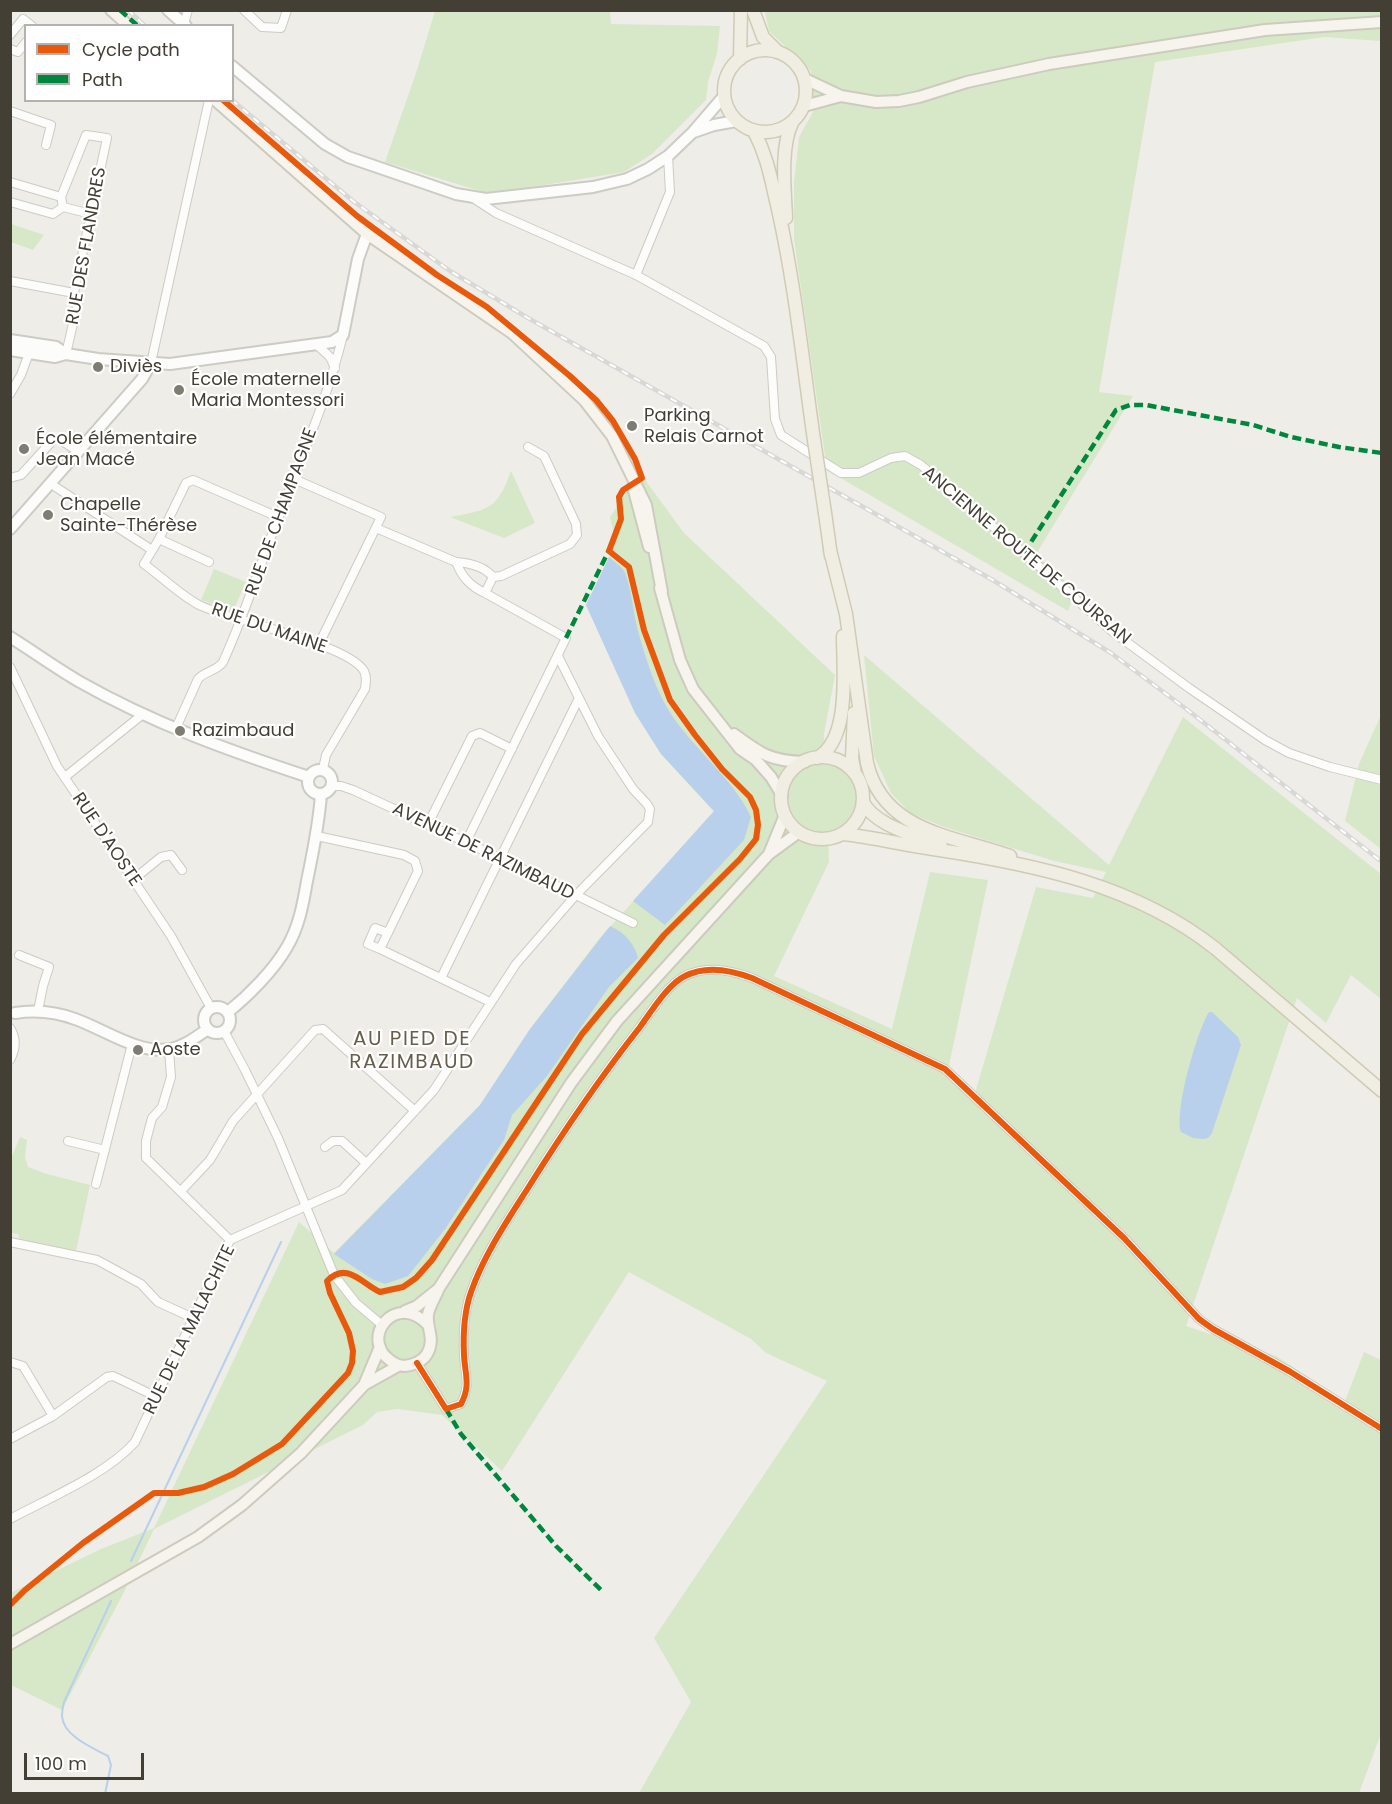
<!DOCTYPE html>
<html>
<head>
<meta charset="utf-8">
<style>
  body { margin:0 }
  #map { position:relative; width:1392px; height:1804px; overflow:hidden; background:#eeede7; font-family:Poppins,sans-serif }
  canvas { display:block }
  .frame { position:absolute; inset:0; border:12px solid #433f34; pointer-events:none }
  .legend { position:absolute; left:24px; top:24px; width:210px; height:78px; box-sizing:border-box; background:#fff; border:2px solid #b4b2ae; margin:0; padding:8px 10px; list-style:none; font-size:18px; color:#433f34 }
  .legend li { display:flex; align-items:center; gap:12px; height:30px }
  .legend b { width:30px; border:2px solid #b4b2ae }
  .scale { position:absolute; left:24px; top:1753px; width:120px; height:27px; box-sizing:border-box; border:3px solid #433f34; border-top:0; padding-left:8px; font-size:18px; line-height:21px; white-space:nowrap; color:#433f34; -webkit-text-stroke:4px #fff; paint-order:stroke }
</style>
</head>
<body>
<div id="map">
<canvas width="1392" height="1804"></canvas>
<div class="frame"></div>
<ul class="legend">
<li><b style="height:8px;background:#e8590c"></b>Cycle path</li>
<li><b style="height:8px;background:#00873e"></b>Path</li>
</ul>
<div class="scale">100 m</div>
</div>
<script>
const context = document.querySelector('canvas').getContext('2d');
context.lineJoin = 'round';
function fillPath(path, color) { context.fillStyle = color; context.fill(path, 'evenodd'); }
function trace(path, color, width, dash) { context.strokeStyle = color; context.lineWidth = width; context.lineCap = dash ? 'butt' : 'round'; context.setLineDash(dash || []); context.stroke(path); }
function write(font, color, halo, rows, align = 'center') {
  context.font = font + ' Poppins,sans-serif'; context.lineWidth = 4.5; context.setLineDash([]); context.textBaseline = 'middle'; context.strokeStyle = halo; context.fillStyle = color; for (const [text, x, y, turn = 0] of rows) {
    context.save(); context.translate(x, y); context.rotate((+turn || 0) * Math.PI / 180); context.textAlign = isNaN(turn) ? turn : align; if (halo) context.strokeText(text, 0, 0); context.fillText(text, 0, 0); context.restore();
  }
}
fillPath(new Path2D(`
  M435,11H610L611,24L720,26L717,54L708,82L706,100L652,154L624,172L490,194L385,162L417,70L322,30L417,70Z
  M765,11H1381V41L1324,37L1155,62L1099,392L1133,396L1036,554L1076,591L1068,611L827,470L794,239V182L799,137L813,112L811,71L769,31Z
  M11,224L44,235L33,250L11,242Z
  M511,471L535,523L504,538L450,517C488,510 497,510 511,471Z
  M640,473L684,533L835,675L824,734L825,763C866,772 868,821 828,833L829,862L774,976L892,1029L930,872L988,880L948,1070L975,1093L1036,887L1093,898L1106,872L1054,861L944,827L910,813L891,793L874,756L864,655L1109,865L1183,717L1381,874V999L1351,975L1326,1023L1297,998L1186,1326L1276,1356L1345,1401L1364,1352L1381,1360L1382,1731L1359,1793H639L691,1702L654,1638L827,1381L766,1353L751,1339L629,1272L502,1471L442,1415L398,1409L377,1412L363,1425L154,1529L123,1594L62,1710L11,1685L10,1593L101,1549L154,1528L299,1222L334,1253L480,1105L530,1029L599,939L714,812L661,754L635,713L586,605L616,543L610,517Z
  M214,569L246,582L233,611L201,600Z
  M1381,715V849L1345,821L1359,764Z
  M20,1137L27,1140L25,1157L28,1167L47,1174L90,1185L76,1251L20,1241L18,1234L11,1233L10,1161Z`), '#d7e8c8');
fillPath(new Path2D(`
  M609,557C614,562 623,567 625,573C632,591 633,612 638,631C645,656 653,682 665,704C688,746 731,774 751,817L744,840L665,925L633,901L714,811L661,754L635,713L586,605Z
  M610,926C624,932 635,944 638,958L609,987L547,1076L512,1115L504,1140L445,1229L408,1276L385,1284L372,1279L334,1254L480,1105L530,1029Z
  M1209,1012H1212L1238,1037L1241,1045L1212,1133L1208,1138L1204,1139L1193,1138L1181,1132C1174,1111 1197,1031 1209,1012Z`), '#b8d0eb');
trace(new Path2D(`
  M131,1561L281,1242
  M105,1794L111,1765L108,1756C93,1748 63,1736 62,1716C62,1712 63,1706 64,1702L111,1601`), '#b8d0eb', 2);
const minor = new Path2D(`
  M244,10L262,27L281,28L287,10
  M184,24L188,10
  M10,35L23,19L32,26
  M10,49L18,52L26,42
  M10,111L51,125L46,145
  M10,182L61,197L63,207L53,214L10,202
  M61,197L86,135L107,138L74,293L78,302L66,354
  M473,198L496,213L636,275L764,346L771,357L775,419L781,435L841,473H859L891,458L905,456L921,465L1024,553L1113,632L1189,688L1265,740L1289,753L1330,767L1382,780
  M63,207L91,214
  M636,275L670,192L668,156
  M10,281L74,293
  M317,345L330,357L335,368
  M151,363L209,100
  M10,394L21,375L29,353
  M10,478L21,475L54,439H59L79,452
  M294,479L381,517L319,644
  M51,484L152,550
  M278,517L193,480L186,483L159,539L144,564C162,577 180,595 199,605C233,621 348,644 364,671C367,677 366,682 365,689L326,755L323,769
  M376,528L456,562
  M159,539L209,562
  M456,562C470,563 484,566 493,577L485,593C470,586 462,577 456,562Z
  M493,577L501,576L570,544L577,535L576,524L544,456L528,447
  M10,667L57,766L171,936L211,1008
  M176,728L198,679C205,671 217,671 223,662C245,614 260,565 279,516C302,456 328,397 343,335
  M65,777L143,714
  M332,786H341L353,790L500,858L633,923
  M428,824L472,736L480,733L512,749
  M317,836L404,855L415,861L418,871L380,949L490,1002
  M466,842L566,638L485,593
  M134,879L161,857L171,855L182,870
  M380,949L368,944L375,928L388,933
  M19,955L49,967L43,986L38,1011
  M441,978L579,698
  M10,1028C17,1039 16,1049 10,1060
  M224,1031L245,1070L278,1138L334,1275L356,1303L382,1325
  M169,1049L171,1077L162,1107L152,1118L146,1141V1158L230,1240
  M68,1141L105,1150
  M325,1147L333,1141H342L366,1163
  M96,1184L132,1044
  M181,1191L210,1160L233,1121L315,1030L323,1029L415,1111
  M10,1242L97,1260L141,1284L158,1302L193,1318
  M10,1362L23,1366L53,1416
  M417,1363L446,1409L461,1404C471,1385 465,1375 464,1355C463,1334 464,1312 471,1292C484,1255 507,1221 528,1188C563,1132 599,1079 640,1027C651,1012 668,984 685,976C706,965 731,970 752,978L945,1069L1124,1238L1199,1319L1213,1329L1289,1371L1382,1429
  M10,1439L53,1416L107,1377L113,1376L157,1397
  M10,1519C49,1498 107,1474 135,1442L230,1240L342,1190L434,1090L516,964L575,896L648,822L650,809L647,804L633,789L598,736L558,656`);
const tertiary = new Path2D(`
  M168,10L186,26
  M232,66L325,144L348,157L456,194L486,199L593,187L627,179L648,169L668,156L693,132L724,96
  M694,132L714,125L736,121
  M10,340L56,347L66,354L98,359L170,364L332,342L343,335L358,259L367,234
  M10,350L55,357L66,354
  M10,529L142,379L151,363
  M10,637C34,652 56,668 80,682C152,723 230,751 309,777
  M308 782a12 12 0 1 1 24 0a12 12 0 1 1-24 0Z
  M204 1020a13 13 0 1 1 26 0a13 13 0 1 1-26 0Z
  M228,1012C248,996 274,970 287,947C299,927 303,904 307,881C313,852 319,824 321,794
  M15,1013C34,1010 56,1012 75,1019C104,1029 139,1055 171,1049C185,1046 196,1037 208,1029`);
const secondary = new Path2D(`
  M111,10L129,26
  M805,79L841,96L876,102L899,101L919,97L967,82L1049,64L1265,30L1382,22
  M215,100L367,234L512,333L584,400L612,436L646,505L662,592
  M804,106L841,96
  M633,487L649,547
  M660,588L680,660L693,689L740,749L756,760L771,777L782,795
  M734,734C761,754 770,761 805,762
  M769,854L785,815
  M405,1311L417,1306L437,1290
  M428,1325C396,1290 358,1339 391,1361C396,1364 398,1366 404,1366C413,1365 422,1362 427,1354C436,1339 426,1328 428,1314C430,1305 436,1296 439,1288L571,1083L617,1021L769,854L799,832
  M364,1385L380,1347
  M10,1644L198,1537L242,1505L301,1453L364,1385L398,1366`);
const primary = new Path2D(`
  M753,10L763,37L777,51
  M724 91a41 41 0 1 1 82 0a41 41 0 1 1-82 0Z
  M740,59L741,10
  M754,131C768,158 771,180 778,209C795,285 803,363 814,440
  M786,218C785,191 780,148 792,123
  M825,513L831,556
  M830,550L846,614L867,763C883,832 954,836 1010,856
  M854,713L852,758L855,774
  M781 798a41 41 0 1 1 82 0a41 41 0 1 1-82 0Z
  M817,758C851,740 843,669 843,636
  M863,802C875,826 916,835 941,846
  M843,834C873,837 903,845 933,849C1033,864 1136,885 1216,949L1382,1091`);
trace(minor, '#cccbc5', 10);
trace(tertiary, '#cccbc5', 14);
trace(secondary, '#cdcbbe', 14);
trace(primary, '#d0cbb5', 15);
trace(minor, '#fcfcfb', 8);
trace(tertiary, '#fcfcfb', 10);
trace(secondary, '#f6f4ed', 10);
trace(primary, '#f0eee2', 12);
const rail = new Path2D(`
  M128,10L145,26
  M232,100L353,201L450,271L528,318L991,579L1111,653L1185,708L1382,862`);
trace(rail, '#d8d8d7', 4.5);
trace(rail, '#fff', 2, [7]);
const primaryBridge = new Path2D(`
  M814,440L825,513`);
trace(primaryBridge, '#d0cbb5', 15, []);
trace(primaryBridge, '#f0eee2', 12);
trace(new Path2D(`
  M120,10L138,26
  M1024,553L1116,410L1130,405H1146L1253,425L1291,437L1339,447L1382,453
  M566,638L610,548
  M446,1409L461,1434L556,1546L601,1590`), '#00873e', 4.5, [9, 4.5]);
trace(new Path2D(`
  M417,1363L446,1409L461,1404C471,1385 465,1375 464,1355C463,1334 464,1312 471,1292C484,1255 507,1221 528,1188C563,1132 599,1079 640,1027C651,1012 668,984 685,976C706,965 731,970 752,978L945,1069L1124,1238L1199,1319L1213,1329L1289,1371L1382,1429
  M10,1605L25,1590L83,1543L154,1493H178L204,1487L233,1474L282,1444L348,1373L352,1363L353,1351L349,1333L330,1293L327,1281C347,1261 361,1283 380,1292L403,1287L416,1278L432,1260L582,1034L664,935L740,859L756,839L758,825L756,810L750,797L722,769L695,735L670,700L644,630L629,567L609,551L621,519L619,497L623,490L642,478L635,459L613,421L596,400L570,376L487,307L437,275L357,216L223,100`), '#e8590c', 6);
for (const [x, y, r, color] of [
  [98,367,6,"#7f7c73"],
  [179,390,6,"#7f7c73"],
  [632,426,6,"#7f7c73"],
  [24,449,6,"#7f7c73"],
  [48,515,6,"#7f7c73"],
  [180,731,6,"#7f7c73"],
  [138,1050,6,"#7f7c73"]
]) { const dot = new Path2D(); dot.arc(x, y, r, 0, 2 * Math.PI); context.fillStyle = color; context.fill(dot); trace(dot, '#fff', 2); }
write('18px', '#433f34', '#fff', [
  ["RUE DES FLANDRES",87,246,-80],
  ["RUE DE CHAMPAGNE",282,512,-70],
  ["ANCIENNE ROUTE DE COURSAN",1026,556,40],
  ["RUE DU MAINE",269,629,19],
  ["RUE D'AOSTE",106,840,56],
  ["AVENUE DE RAZIMBAUD",483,852,26],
  ["RUE DE LA MALACHITE",190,1330,-64]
]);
write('18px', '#433f34', '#fff', [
  ["Diviès",110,367],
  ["École maternelle",191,380],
  ["Maria Montessori",191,401],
  ["Parking",644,416],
  ["Relais Carnot",644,437],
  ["École élémentaire",36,439],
  ["Jean Macé",36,460],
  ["Chapelle",60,505],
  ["Sainte-Thérèse",60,526],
  ["Razimbaud",192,731],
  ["Aoste",150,1050]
], 'left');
context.letterSpacing = '1.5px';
write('20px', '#655f4c', '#fff', [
  ["AU PIED DE",412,1040],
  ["RAZIMBAUD",412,1063]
]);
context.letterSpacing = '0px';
</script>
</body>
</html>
